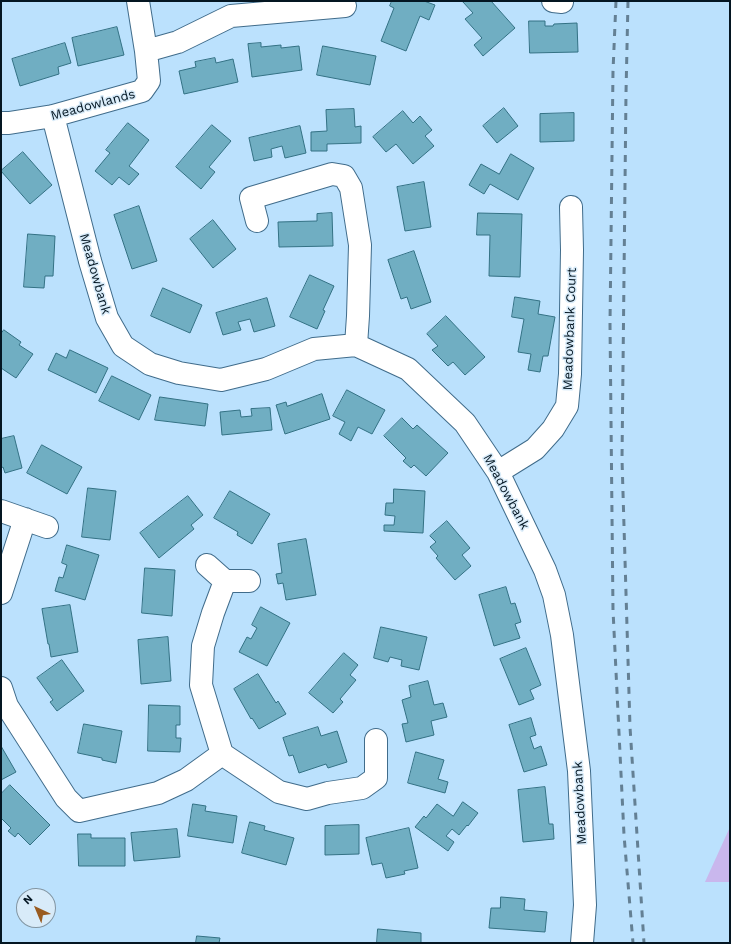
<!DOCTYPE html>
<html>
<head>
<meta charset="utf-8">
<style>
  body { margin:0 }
  #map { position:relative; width:731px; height:944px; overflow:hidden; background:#bbe1fd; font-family:"Work Sans",sans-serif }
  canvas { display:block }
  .frame { position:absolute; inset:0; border:2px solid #041622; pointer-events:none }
  .north { position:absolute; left:16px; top:888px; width:40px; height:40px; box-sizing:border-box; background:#d8ebf9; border:1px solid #8396a3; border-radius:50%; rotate:316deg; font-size:11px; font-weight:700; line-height:16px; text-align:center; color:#041622 }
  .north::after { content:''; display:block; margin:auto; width:14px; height:18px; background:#995b20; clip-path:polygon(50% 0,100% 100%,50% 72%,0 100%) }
</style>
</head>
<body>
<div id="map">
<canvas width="731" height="944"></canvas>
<div class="frame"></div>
<div class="north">N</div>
</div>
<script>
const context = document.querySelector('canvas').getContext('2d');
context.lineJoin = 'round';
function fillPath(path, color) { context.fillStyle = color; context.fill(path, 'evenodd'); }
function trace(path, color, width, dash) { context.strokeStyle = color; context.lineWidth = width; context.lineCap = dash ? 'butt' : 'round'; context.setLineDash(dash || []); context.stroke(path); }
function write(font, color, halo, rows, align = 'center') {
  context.font = font + ' "Work Sans",sans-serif'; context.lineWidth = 3; context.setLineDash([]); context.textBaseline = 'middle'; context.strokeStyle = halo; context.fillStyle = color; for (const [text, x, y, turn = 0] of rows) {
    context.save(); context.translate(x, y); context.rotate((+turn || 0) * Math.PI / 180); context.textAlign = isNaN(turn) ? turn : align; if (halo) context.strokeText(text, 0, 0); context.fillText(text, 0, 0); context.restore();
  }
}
fillPath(new Path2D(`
  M730,827V882H705Z`), '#c9b7ed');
const building = new Path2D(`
  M392,1H424L435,5L429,20L420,16L406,51L381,41L394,8L390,6Z
  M464,1H491L515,28L483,56L474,45L482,38L465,19L473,13L463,2Z
  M529,21H545V26H553L554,24L577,23L578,52L530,53Z
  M117,27L124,55L78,66L72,38Z
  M65,43L71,63L58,67L59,74L20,86L12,59Z
  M261,43V47L281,45V48L299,46L302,70L252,77L248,44Z
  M323,46L376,56L370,85L317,75Z
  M215,58L216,63L233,59L238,82L184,94L179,71L196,67L195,62Z
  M504,108L518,126L497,143L483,126Z
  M354,109L355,127L361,126V143L327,144V151H311V132L327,131L326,110Z
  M403,111L413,123L420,116L432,130L425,136L434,146L413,164L396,144L386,152L373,137Z
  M574,113V141L540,142V114Z
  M128,123L149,140L129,166L139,174L129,185L119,177L112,185L95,171L110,153L106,150Z
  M212,125L231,141L209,167L215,172L201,189L176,167Z
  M300,126L306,153L285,158L282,146L271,149L272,157L254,161L249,138Z
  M23,152L52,185L30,204L1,171Z
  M511,154L534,168L518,200L490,184L484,194L469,185L481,164L499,174Z
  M424,182L431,227L405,231L397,187Z
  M139,206L157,261L132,269L114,215Z
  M332,213L333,246L279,247L278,222L317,221V214Z
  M478,213L522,214L520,277L489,276L490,235H477Z
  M213,220L236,249L213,268L190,239Z
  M28,234L55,236L53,276H45L44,288L24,287Z
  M414,251L431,302L411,309L407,297L401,299L388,260Z
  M310,275L334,286L323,310L325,311L317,329L290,317Z
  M163,288L202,305L190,333L151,316Z
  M515,297L540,301L538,314L555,317L548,356H543L540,372L528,370L531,354L518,352L524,319L512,317Z
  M267,298L275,326L254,332L250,319L238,322L241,330L223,335L216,313Z
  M446,316L485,357L465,375L453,362L448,366L432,350L438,346L427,334Z
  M4,330L21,342L19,345L33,354L16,378L1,368V334Z
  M70,350L108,368L96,393L48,370L56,353L66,358Z
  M112,376L151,395L139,420L99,401Z
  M347,390L385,410L372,434L358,427L351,441L339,434L345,422L333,416Z
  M322,394L330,419L285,434L276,405L286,402L287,406Z
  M160,397L208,404L205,426L155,420Z
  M270,408L272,430L222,435L220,412L240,410L241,417L252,416L251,409Z
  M402,418L413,429L417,425L448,453L426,476L414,465L411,468L403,461L406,458L384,436Z
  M14,436L22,468L5,473L3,467L1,468V439Z
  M42,445L82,467L67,494L27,473Z
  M88,488L116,491L110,540L82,537Z
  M394,489L425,491L423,533L384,531V525H394L395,516L385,515L386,503H393Z
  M230,491L270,514L252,544L237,535L238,532L214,518Z
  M188,496L203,515L191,525L194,529L159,558L140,533Z
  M447,521L470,548L462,555L471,566L455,580L436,558L438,556L430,547L436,542L430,536Z
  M306,539L316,595L286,600L283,583L278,584L276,574L282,573L278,544Z
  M67,545L99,555L85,600L55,591L59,577L63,578L67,565L62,563Z
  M145,568L175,570L172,616L142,613Z
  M506,587L511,604L515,603L521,622L515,624L520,638L494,646L479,595Z
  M70,605L78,652L51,657L49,644H48L42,609Z
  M261,607L290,623L267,666L239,652L247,637L251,639L257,628L252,625Z
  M381,627L427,637L419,670L401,666L402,660L390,657L388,662L374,658Z
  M168,637L171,681L141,684L138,640Z
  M526,648L541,685L530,690L534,699L519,705L500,659Z
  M344,653L358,665L350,675L356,680L340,699L343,702L333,713L309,693Z
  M62,660L84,691L57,711L50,702L53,700L37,678Z
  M258,674L276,703L278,701L286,714L259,729L252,718L251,719L234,689Z
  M428,681L434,705L443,703L447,717L431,721L434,735L406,742L402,724L408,723L402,700L411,697L409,686Z
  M149,705L180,706V725H176V738H181L180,752L148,751Z
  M531,718L536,735L530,737L534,749L541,746L547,765L524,772L509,725Z
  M84,724L122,731L116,763L102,760V758L78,753Z
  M318,727L321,736L337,731L347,762L328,768L326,764L299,773L293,755L289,756L283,738Z
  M1,746L16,772L1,780Z
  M416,752L444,760L438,779L448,782L445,793L408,783Z
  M10,785L50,825L30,845L18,833L15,837L8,831L11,828L1,818V794Z
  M545,787L549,824H553L554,839L523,842L518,790Z
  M463,802L478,813L468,826L467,825L459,835L452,829L446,836L454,842L448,851L415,827L424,816L426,818L437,804L453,816Z
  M193,804L206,806L205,811L237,816L233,843L188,836Z
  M250,822L265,826L264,830L294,838L286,865L242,853Z
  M359,825V854L325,855V826Z
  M409,828L418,868L404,871L405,874L386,878L382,863L372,865L366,838Z
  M177,829L180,857L134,861L131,833Z
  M78,834H91V838H125V866H79Z
  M501,897L525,899L524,910L547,912L545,932L489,928L491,908H500Z
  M378,929L421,933V943H377Z
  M197,936L220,938L219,943H196Z`);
fillPath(building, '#70aec2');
trace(building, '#337184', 1);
const minor = new Path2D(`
  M553,1L562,2
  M146,51L178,42L231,16L345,6
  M53,116L90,261L107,318L123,346L150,364L179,373L221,380L266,369L314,349L356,345L408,369L465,423L498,472L545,570L554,595L562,635L579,771L585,905L582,943
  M1,123H9L53,116L142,91L149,81L146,51L138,1
  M257,221L251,198L332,174L344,176L351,188L360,245L358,316L356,345
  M498,472L535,449L553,429L567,406L570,374L572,250L571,207
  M1,511L47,527
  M207,565L225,581H249
  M225,581L213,613L203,646L201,685L222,754L279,792L307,799L328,793L362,788L376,778V740
  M1,593L25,519
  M1,688L7,706L66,798L79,811L158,793L186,780L222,754`);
trace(minor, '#406c8b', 24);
trace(minor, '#fff', 22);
trace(new Path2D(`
  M616,1L613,71L610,324L613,610L624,835L633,943
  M628,1L626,93L622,459L630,727L644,943`), '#648094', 3, [7, 7]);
write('13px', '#041622', '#d8ebf9', [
  ["Meadowlands",93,105,-15],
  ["Meadowbank",95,274,74],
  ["Meadowbank Court",570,329,-88],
  ["Meadowbank",506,492,62],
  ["Meadowbank",580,803,-93]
]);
</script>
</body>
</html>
